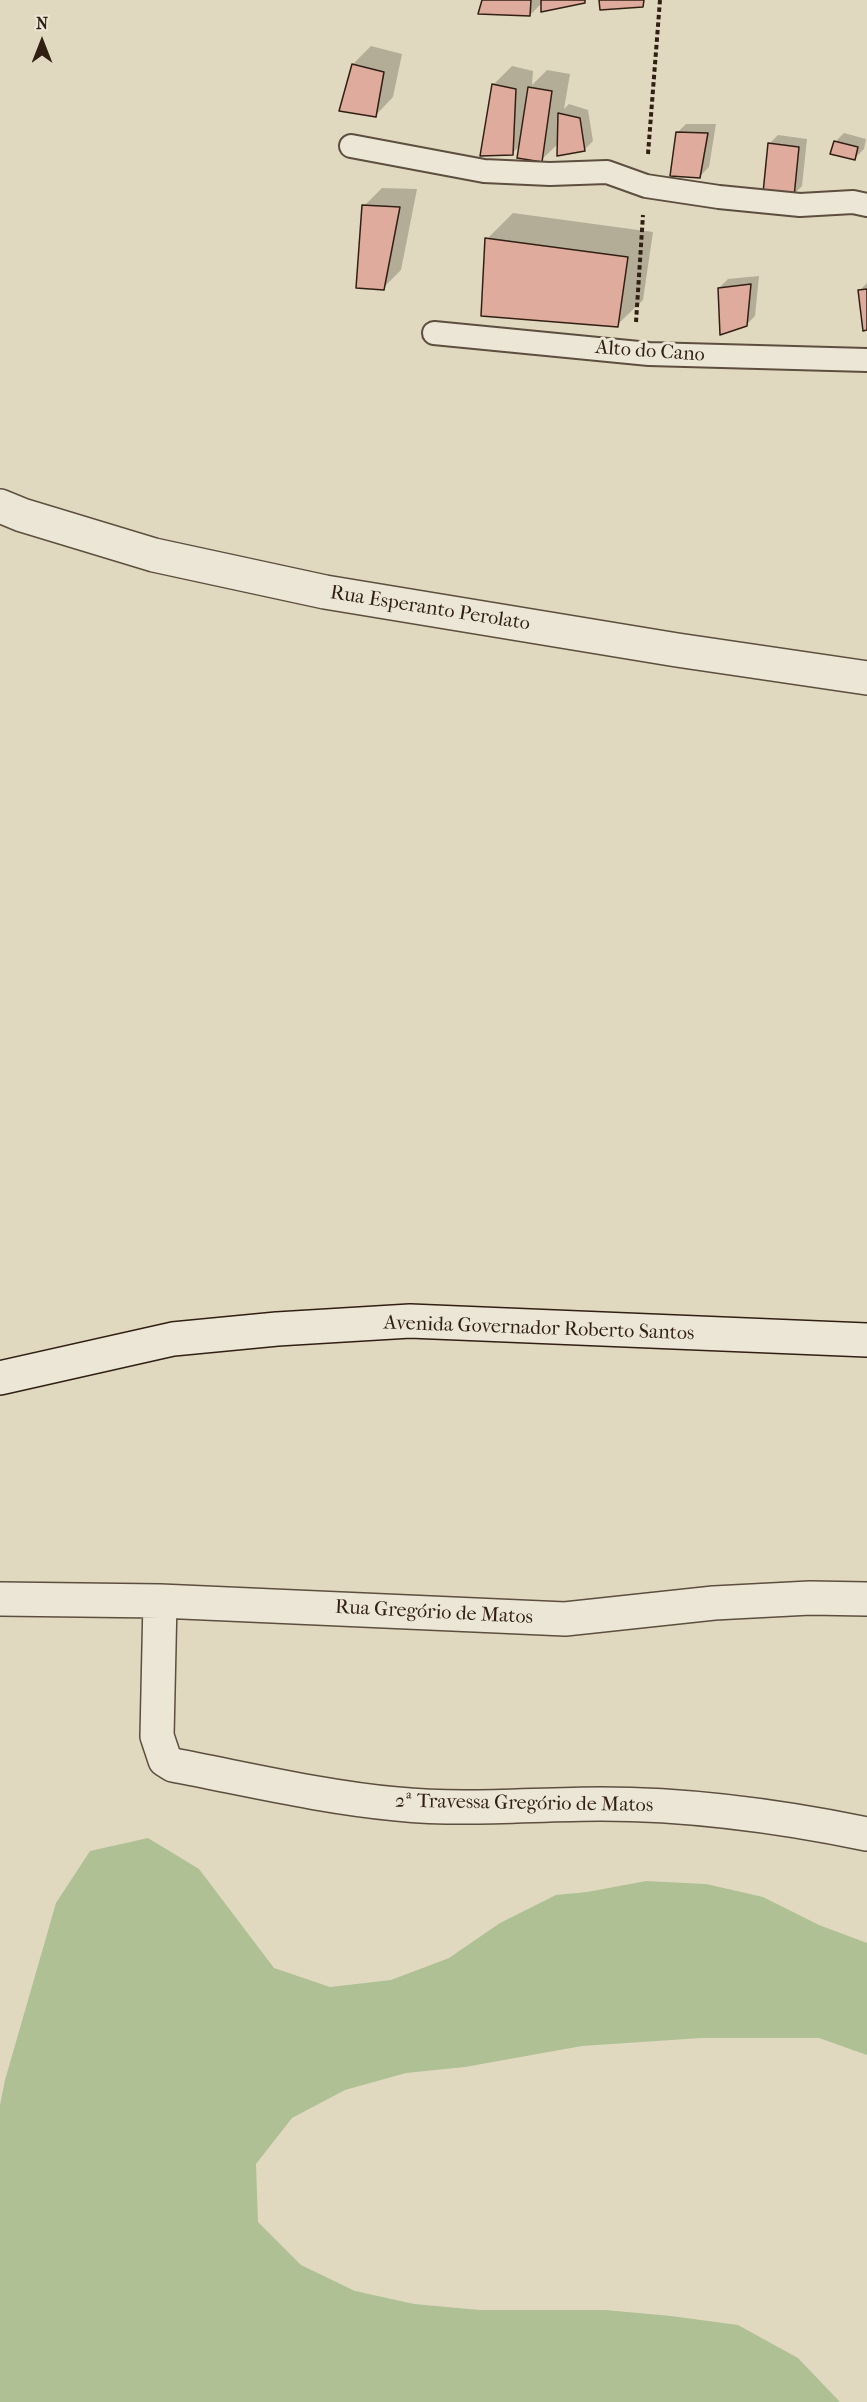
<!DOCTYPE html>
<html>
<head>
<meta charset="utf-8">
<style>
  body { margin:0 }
  #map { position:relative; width:867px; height:2402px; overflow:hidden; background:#e0d9bf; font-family:"IM FELL French Canon",serif }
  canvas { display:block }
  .north { position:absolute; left:12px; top:12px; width:60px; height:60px; -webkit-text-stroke:4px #ebe6d5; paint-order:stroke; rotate:0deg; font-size:16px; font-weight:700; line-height:24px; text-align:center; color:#321f14 }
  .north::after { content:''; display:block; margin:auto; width:21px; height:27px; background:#321f14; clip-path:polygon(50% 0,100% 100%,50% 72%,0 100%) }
</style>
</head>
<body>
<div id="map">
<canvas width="867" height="2402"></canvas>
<div class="north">N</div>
</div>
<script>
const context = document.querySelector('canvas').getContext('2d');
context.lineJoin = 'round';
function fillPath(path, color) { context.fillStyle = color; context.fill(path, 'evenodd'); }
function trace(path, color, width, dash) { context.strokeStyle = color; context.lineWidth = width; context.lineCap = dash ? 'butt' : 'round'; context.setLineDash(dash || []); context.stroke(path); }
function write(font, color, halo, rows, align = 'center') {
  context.font = font + ' "IM FELL French Canon",serif'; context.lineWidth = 6; context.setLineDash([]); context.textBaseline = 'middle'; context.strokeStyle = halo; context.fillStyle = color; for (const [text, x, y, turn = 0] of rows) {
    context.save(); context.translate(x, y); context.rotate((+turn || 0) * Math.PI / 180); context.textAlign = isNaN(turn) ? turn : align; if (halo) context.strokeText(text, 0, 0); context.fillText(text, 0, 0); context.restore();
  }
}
fillPath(new Path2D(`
  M148,1838L199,1869L274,1968L330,1987L391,1980L449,1958L500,1923L556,1895L587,1892L646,1881L706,1884L763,1897L819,1925L867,1943V2055L819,2038H701L582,2046L465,2067L406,2073L345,2090L292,2118L256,2164L258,2222L301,2265L355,2291L414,2304L480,2310H605L671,2316L738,2325L798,2358L840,2402H0V2105L5,2080L56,1903L90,1851Z`), '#afc095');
fillPath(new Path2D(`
  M484,0H586L543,2L530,15Z
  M371,46L402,54L393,97L375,116L353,64Z
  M512,66L533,71L532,85L547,70L570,74L564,109L569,104L588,110L593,141L584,150L559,143L541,160L521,145L512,153L494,84Z
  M686,124H716L709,167L700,176L677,133Z
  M844,133L866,139L864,149L855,158L835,142Z
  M778,135L807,139L802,186L793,195L769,144Z
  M382,188L417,189L401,270L383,288L364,206Z
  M513,213L653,232L643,300L617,325L487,239Z
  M759,276L755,316L746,325L719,288L728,279Z
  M867,283V329L860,290Z`), '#0003');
const building = new Path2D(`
  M482,0H531L530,16L478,14Z
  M541,0H585V3L541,12Z
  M599,0H644L643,7L600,10Z
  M352,64L384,72L376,117L339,111Z
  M492,84L516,89L513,155L480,156Z
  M528,87L552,91L542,162L517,158Z
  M558,113L580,118L585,151L557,156Z
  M676,132L708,133L700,178L670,176Z
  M834,141L858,147L855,160L830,154Z
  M768,143L799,147L794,197L763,193Z
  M362,205L400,207L384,290L356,288Z
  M485,238L628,257L618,327L481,316Z
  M751,284L747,326L720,335L718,288Z
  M867,289V330L863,331L858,290Z`);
fillPath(building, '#deab9c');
trace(building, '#321f14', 1.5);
const lane = new Path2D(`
  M351,146L484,171L550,174L607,172L646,186L719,197L800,205L853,202L867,205
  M434,333L649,354L867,360`);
const street = new Path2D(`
  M0,506L22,515L154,555L325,592L677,650L867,678
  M0,1599L160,1601L565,1619L714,1603L810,1598L867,1599
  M160,1601L157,1736L165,1760L173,1765C247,1779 322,1797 397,1804C465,1811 533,1804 601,1804C691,1804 779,1816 867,1834`);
const secondary = new Path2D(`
  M0,1378L173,1339L277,1329L410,1321L867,1340`);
trace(lane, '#5e4e3f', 26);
trace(street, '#5e4e3f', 36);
trace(secondary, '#321f14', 36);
trace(new Path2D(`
  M648,154L660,0
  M636,322L643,215`), '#321f14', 4, [4.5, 3]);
trace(lane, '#ebe6d5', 22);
trace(street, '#ebe6d5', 33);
trace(secondary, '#ebe6d5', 33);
write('20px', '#321f14', '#ebe6d5', [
  ["Alto do Cano",650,352,4],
  ["Rua Esperanto Perolato",430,609,9],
  ["Avenida Governador Roberto Santos",539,1329,2],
  ["Rua Gregório de Matos",434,1613,3],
  ["2ª Travessa Gregório de Matos",524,1804,1]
]);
</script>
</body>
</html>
